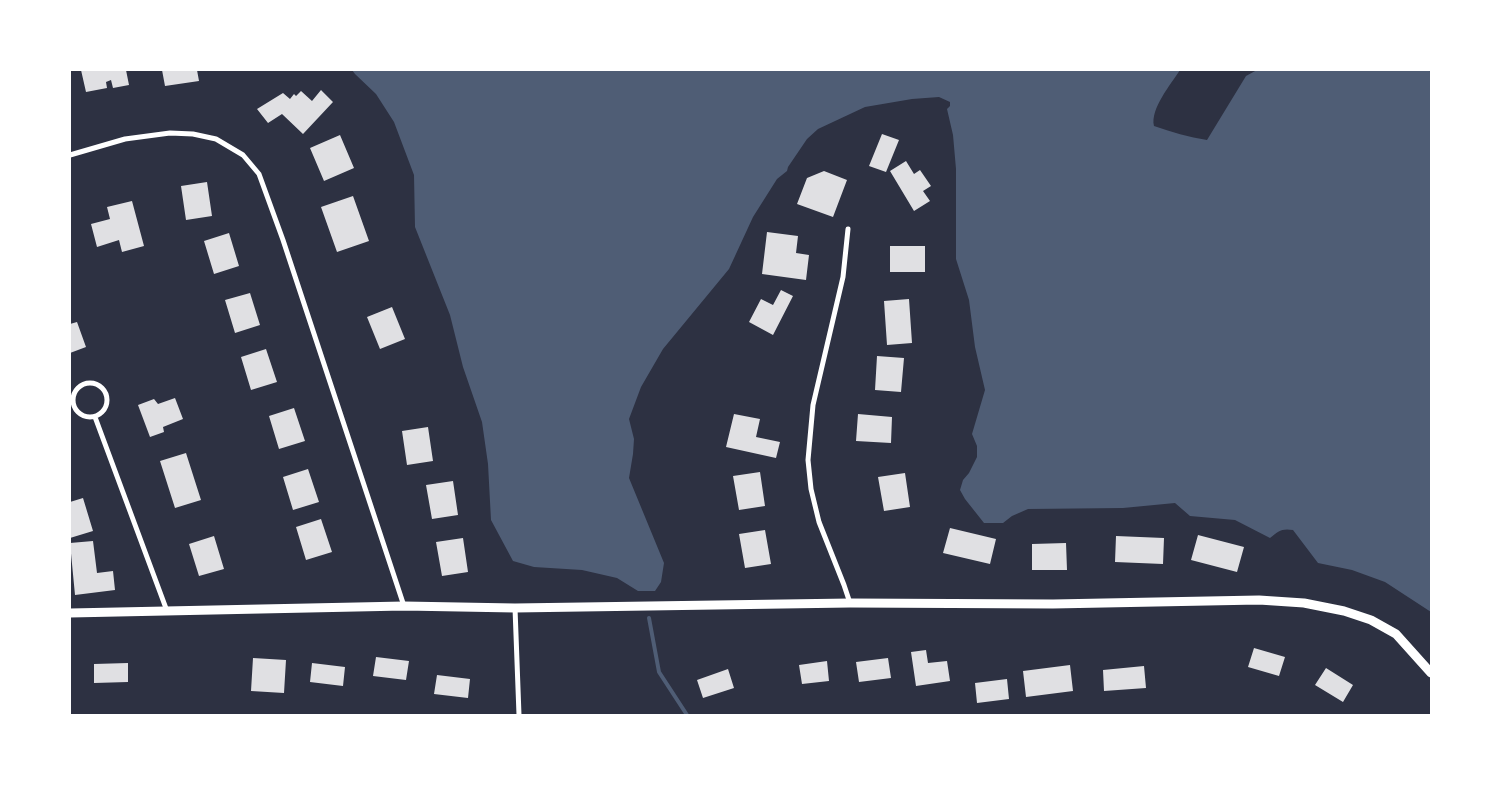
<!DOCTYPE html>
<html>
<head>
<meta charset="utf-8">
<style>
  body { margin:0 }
  #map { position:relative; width:1501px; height:785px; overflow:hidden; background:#2d3142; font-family:"Golos Text",sans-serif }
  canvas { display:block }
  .frame { position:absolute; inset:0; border:71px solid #fff; pointer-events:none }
</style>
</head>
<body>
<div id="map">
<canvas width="1501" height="785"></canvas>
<div class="frame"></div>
</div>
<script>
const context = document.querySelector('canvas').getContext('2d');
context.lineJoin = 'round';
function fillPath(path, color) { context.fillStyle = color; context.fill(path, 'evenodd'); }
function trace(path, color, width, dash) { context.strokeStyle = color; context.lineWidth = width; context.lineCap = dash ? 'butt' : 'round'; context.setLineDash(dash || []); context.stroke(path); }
fillPath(new Path2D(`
  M352,70H1180C1171,84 1150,109 1154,126C1171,132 1189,137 1207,140L1246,76L1257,70H1428L1431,72V612L1385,582L1352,570L1318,563L1293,530C1282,528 1278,531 1270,538L1235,520L1190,516L1175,503L1123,508L1028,509L1012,516L1003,523H984L965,499L960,490L963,480L969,473L977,457V446L972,434L985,390L975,347L969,300L956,259V169L953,135L947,109L950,106V102L939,97L912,99L865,107L818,129L807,139L788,167L787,171L777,179L753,217L729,269L663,349L641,387L629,419L634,439L633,454L629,478L664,563L661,582L655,591H638L617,578L582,570L534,567L513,561L491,520L488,464L482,422L463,367L450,315L415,227L414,175L394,122L376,94L355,74Z`), '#4f5d75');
trace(new Path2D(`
  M649,618L659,672L687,715`), '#4f5d75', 4);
fillPath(new Path2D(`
  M81,70H126L129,85L113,88L111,80L106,82L107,88L86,92Z
  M162,70H197L199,81L165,86Z
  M321,90L333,102L303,134L282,114L268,123L257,109L283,93L290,99L294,94L296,96L301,91L312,101Z
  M882,134L899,140L886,172L869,166Z
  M340,135L354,168L324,181L310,148Z
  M906,161L914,174L920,170L931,186L923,191L930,201L914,211L890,171Z
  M824,171L847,180L833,217L797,204L807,178Z
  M207,182L212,216L186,220L181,186Z
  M353,196L369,241L337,252L321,207Z
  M132,201L144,246L122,252L119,240L97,247L91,224L110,219L107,207Z
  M767,232L798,236L796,253L809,255L806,280L762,274Z
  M229,233L239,266L214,274L204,241Z
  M890,246H925V272H890Z
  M781,290L793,296L773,335L749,322L761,299L773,305Z
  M250,293L260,325L235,333L225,300Z
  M909,299L912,343L887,345L884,301Z
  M392,307L405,339L380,349L367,317Z
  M77,322L86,347L70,353V324Z
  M266,349L277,382L251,390L241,357Z
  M877,356L904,358L901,392L875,390Z
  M175,398L183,419L163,427L164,432L150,437L138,405L154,399L158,404Z
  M294,408L305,441L279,449L269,416Z
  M734,414L760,419L756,437L780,442L776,458L726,447Z
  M858,414L892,417L891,443L856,441Z
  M428,427L433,461L407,465L402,431Z
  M186,453L201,500L175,508L160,461Z
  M308,469L319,502L293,510L283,477Z
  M760,472L765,506L739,510L733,476Z
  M905,473L910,507L884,511L878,477Z
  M453,481L458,515L432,519L426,485Z
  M83,498L93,531L70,538V502Z
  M321,519L332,552L306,560L296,527Z
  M950,528L996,539L990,564L943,553Z
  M765,530L771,564L745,568L739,534Z
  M1198,535L1244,547L1237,572L1191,560Z
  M214,536L224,569L199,576L189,544Z
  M1116,536L1164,538L1163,564L1115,562Z
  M463,538L468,572L442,576L436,542Z
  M93,541L97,573L113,571L115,590L75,595L70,543Z
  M1066,543L1067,570H1032V544Z
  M1254,648L1285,657L1279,676L1248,667Z
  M926,650L928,663L947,661L950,681L916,686L911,652Z
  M376,657L409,661L406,680L373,676Z
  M253,658L286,660L284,693L251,691Z
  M888,658L891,678L859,682L856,662Z
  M827,661L829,681L802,684L799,665Z
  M128,663V682L94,683V664Z
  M312,663L345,667L343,686L310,682Z
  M1070,665L1073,691L1026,697L1023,671Z
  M1144,666L1146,688L1104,691L1103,670Z
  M1326,668L1353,685L1343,702L1315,685Z
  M728,669L734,688L703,698L697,680Z
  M437,675L470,679L468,698L434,694Z
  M1007,679L1009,699L977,703L975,683Z`), '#e0e0e3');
trace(new Path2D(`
  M70,155L125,139L170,133L193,134L216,139L243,155L259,174L283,240L404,606
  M848,229L843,277L813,405L808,460L811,489L819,522L844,585L850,603
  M73 400a17 17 0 1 1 34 0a17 17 0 1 1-34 0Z
  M95,417L167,611
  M515,608L519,715`), '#fff', 5);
trace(new Path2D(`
  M70,613L404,606L515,608L850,603L1053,604L1259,600L1304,603L1344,611L1371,620L1396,634L1431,673`), '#fff', 9);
</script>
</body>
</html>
